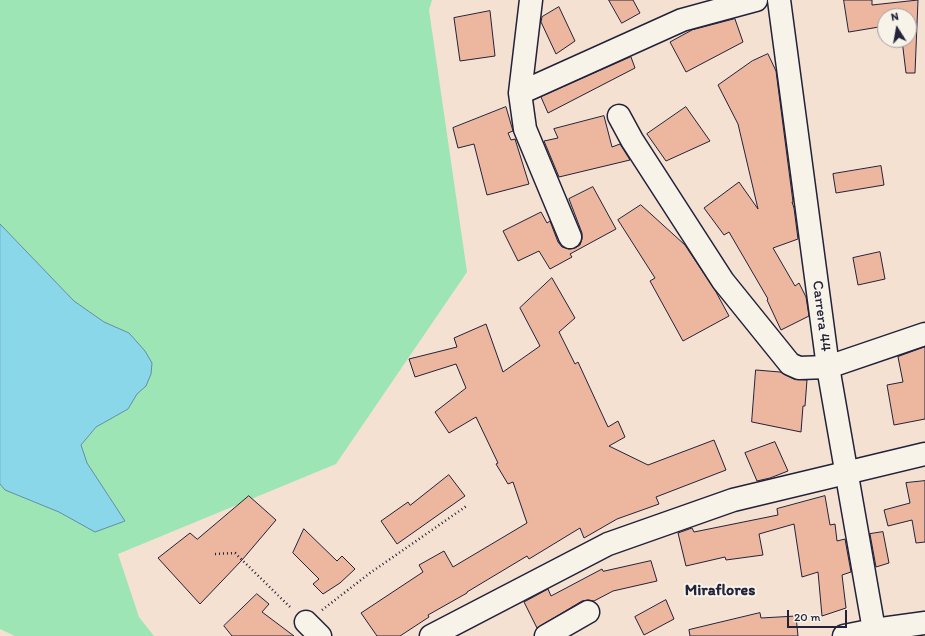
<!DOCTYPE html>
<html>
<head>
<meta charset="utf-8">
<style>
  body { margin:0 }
  #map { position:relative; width:925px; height:636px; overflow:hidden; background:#f4e1d2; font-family:Itim,sans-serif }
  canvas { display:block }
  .north { position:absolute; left:877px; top:8px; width:40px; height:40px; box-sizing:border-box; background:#f7f3e8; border:1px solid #a29fa3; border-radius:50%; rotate:349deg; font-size:11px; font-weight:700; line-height:16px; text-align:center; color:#22223b }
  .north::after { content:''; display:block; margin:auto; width:14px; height:18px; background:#22223b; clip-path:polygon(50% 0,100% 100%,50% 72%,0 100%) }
  .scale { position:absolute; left:787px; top:610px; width:60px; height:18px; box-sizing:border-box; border:2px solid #22223b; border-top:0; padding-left:5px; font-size:12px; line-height:14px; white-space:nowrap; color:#22223b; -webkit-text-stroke:3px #f7f3e8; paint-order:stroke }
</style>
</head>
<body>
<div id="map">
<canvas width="925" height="636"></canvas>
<div class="north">N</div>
<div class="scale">20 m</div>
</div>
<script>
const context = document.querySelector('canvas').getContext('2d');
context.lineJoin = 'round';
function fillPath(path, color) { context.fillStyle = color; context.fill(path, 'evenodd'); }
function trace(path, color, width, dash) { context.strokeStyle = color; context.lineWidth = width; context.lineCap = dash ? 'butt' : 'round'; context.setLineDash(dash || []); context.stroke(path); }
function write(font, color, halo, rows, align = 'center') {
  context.font = font + ' Itim,sans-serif'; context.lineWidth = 4; context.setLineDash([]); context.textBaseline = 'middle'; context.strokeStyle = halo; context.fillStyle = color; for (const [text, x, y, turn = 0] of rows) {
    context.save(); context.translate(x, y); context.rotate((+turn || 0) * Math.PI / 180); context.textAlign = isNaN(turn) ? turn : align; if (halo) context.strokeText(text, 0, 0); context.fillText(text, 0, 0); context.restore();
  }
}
fillPath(new Path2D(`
  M0,0H432L429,10L467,272L336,464L118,554L139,617L154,636H15L0,629V484L5,490L59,512L125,522L87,463L81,445L96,427L128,409L137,394L146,385L129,333L104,322L74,301L0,224Z`), '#9de5b4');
const water = new Path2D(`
  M0,224L74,301L104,322L129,333L145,351L152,363L151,374L146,386L137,394L128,409L96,427L81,445L87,463L125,521L95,532L59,512L5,490L0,484Z`);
fillPath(water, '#89d7e8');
trace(water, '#608fa3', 1);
const building = new Path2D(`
  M609,0H633L640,13L622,23Z
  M844,0H872V5L918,0L915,73H906L902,40H909V16H885V26L849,32Z
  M559,7L575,41L556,54L541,22L542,17Z
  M490,11L495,56L460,61L454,18Z
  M735,19L743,42L686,72L670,42L692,30Z
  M768,54L776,71L793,202H792L794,208L798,239L773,248L795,286L799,283L806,297L809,316L781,330L767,300L768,299L729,232L724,235L704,208L739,182L758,209L738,124L718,85L752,61Z
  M631,57L635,68L548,113L541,97Z
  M506,107L513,131L508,133L511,140L515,139L529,184L487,195L474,144L458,148L453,128Z
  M686,107L710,141L666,161L647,134Z
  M604,116L612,147L620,144L630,160L559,177L544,141L558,138L554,129Z
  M881,166L884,185L836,193L833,174Z
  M593,187L616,229L570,254L572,257L550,269L539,251L518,261L503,231L541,212L547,223L550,221L558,242L562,247L569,249L575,248L580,245L582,239V233L569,199Z
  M641,205L685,245L716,292L729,316L683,341L650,281L655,278L618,220Z
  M880,252L885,279L858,285L853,258Z
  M552,278L575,318L559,332L575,364L578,362L608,427L618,421L625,437L609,446L648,465L714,440L726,470L656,497L659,504L617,519L584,538L580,528L529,559L527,556L467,592V593L428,615L429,617L400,636H377L361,613L423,572L419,565L444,551L453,567L527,523L513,482L508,484L496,464L498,463L476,417L449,433L435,412L466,388L456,364L415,377L409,359L457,347L454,338L486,324L503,372L540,346L520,308Z
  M925,347V419L894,425L887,385L903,382L898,357Z
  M756,370L780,372L794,379L807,380L805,406H803L801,432L752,422Z
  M775,442L788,471L770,478L757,481L745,453Z
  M449,475L465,496L397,544L381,521L408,502L410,505Z
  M925,481V542L916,543L912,520L888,526L884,510L910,503L906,483Z
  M249,496L276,520L242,560L200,604L158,558L190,533L197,539Z
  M825,496L830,525L835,524L837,541L845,539L851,572L842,575L846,608L822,616L818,572L802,577L794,524L759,534L763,555L726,560L725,557L686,566L678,533L692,528L694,532L778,515L777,509Z
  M304,529L337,561L342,556L355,569L340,583L323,594L313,584L319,579L293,553Z
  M883,532L889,563L876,567L870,534Z
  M651,561L657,581L613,591L594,601L588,600L582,601L537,628L524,602L548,589L551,596L602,569L603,571Z
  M257,594L269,604L262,612L294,636H232L224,626Z
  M666,600L674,619L644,635L635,617Z
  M760,613L761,618L796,616L798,636H690L689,630Z`);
fillPath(building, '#ecb69f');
trace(building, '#22223b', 1);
const minor = new Path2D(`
  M531,0L520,93L525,129L570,237
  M520,93L682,20L756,0
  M619,116L632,140L723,281L790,364L799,368L828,367L925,334
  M306,622L320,636
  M431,636L608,544L733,500L925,454
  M546,636L588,612
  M875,636L874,630L925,623`);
const major = new Path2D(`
  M779,0L828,367L874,630L844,636`);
trace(minor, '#22223b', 25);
trace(major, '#22223b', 25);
trace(new Path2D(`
  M215,554L235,553L291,608
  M322,610L370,573L468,505`), '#22223b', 2.5, [1, 3]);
trace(minor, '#f7f3e8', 22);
trace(major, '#f7f3e8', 22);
write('15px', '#22223b', '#f7f3e8', [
  ["Carrera 44",821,316,83]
]);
write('bold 16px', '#22223b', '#f7f3e8', [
  ["Miraflores",720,591]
]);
</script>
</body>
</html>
